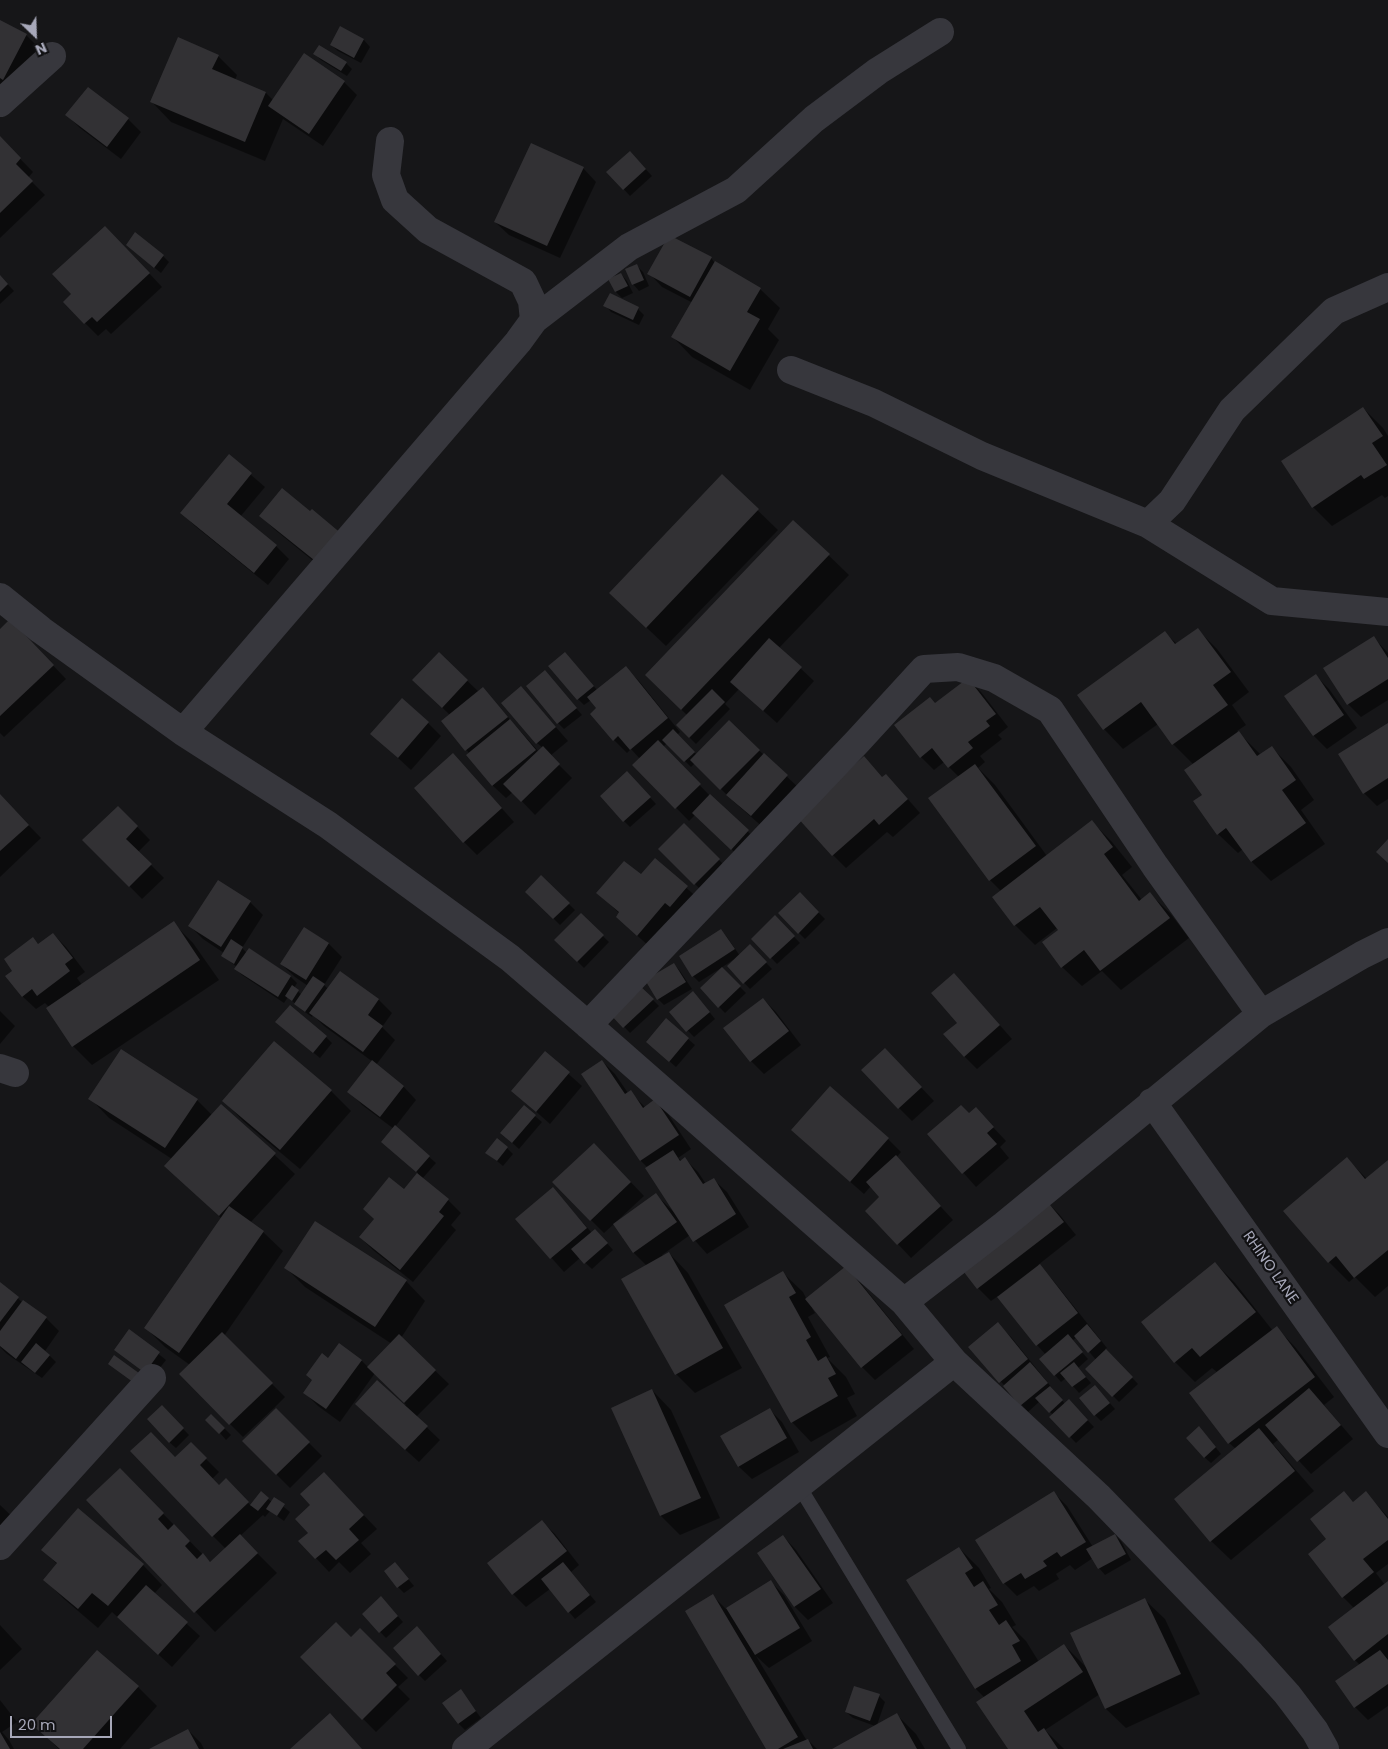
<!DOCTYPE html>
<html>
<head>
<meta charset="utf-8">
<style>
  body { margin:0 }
  #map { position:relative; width:1388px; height:1749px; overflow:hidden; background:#161618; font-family:Poppins,sans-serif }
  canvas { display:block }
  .north { position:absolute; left:10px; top:10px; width:50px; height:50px; -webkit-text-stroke:4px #111113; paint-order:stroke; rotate:156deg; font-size:14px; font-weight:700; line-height:20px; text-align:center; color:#a7a8b9 }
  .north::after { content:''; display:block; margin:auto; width:18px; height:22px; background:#a7a8b9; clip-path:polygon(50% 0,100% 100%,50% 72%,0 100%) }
  .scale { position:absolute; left:10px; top:1716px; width:102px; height:22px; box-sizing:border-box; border:2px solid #a7a8b9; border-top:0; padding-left:6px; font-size:15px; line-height:18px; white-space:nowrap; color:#a7a8b9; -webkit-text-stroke:4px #111113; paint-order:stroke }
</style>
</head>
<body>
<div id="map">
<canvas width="1388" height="1749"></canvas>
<div class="north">N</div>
<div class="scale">20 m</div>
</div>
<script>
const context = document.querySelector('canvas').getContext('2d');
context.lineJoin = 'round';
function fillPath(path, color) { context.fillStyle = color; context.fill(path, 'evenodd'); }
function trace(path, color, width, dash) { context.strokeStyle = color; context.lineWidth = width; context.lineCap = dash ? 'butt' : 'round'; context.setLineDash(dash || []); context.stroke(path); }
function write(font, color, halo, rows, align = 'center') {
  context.font = font + ' Poppins,sans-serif'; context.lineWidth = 4.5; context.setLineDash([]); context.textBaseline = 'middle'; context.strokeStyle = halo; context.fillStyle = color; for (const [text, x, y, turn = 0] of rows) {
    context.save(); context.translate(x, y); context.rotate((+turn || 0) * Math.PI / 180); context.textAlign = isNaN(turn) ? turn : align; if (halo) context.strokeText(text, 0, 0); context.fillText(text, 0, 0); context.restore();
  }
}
fillPath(new Path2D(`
  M0,22L26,35L46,55L0,90Z
  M341,28L364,40L370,47L361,63L338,51L331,45Z
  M315,54L346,63L352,69L347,76L321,60Z
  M218,56L237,75L235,80L266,93L273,100L344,82L357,95L323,146L283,119L265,161L171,122L152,102Z
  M67,115L128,119L141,132L121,159L80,128Z
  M0,138L33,172L28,178L45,195L0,238Z
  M630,152L652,176L630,196L608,172Z
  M583,168L596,182L560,258L509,235L495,222Z
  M118,240L162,287L111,334L106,329L98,336L85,323L72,294Z
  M134,251L163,256L169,262L161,273Z
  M711,258L715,263L760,289L780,308L768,329L779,340L750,390L692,357L673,337L693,303L662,287L649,273Z
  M637,266L643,272L649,286L639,291L633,284Z
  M621,274L627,281L633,293L622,298L616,292L610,280Z
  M0,276L14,291L0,304Z
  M605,305L638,309L644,315L639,325L611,312Z
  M1363,408L1383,428L1388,436V496L1385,498L1382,495L1332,526L1313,507Z
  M229,456L265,487L240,517L276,546L289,559L268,585L195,526L182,513Z
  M722,476L778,530L666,646L630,612Z
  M261,516L342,536L333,577L274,529Z
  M793,521L849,575L779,648L814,681L777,723L739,689L725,704L730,709L696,744L677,725L687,715L666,695Z
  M1197,629L1217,649L1249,692L1232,705L1246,725L1237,731L1261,755L1272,748L1291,767L1314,800L1301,810L1325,844L1271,881L1252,862L1243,849L1238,853L1218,834L1193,764L1173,744L1158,724L1123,749L1104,729L1165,633L1177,644Z
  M0,630L23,634L66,679L4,737L0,733Z
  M1374,638L1388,653V700L1361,717L1348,704Z
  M439,654L479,692L483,689L539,752L543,748L537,743L521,687L568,741L550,756L572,778L535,815L513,792L506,798L492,785L469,753L442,721L450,715L427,693Z
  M571,660L597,690L626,668L639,681L680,732L677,735L697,755L729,722L800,789L765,829L734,802L695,763L691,767L667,743L663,747L712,798L761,844L745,862L695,815L689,821L634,765L640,759L631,749L627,753L614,740L598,708L591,700L584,705L578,699Z
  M1316,676L1329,689L1357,728L1327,749L1314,736L1286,697Z
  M551,678L582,715L564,729L558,723Z
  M968,679L981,692L1008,727L998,735L1002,739L980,756L985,762L978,768L995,785L1047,856L1092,822L1112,842L1132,867L1122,875L1142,900L1150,894L1170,913L1189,938L1121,990L1102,971L1082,986L1062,967L1059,931L1057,928L1035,945L1015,925L994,897L1001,891L990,880L959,777L944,762L934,770L921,757L936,704Z
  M428,723L441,736L411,770L372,734Z
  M1388,724V799L1377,806L1364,793Z
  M466,768L514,822L477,855L464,842Z
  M883,778L899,789L920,813L893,837L887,832L846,868L833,855Z
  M633,779L656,804L630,827L624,821Z
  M0,796L41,838L0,877Z
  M118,807L150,840L138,852L164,878L142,899L84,840Z
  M684,825L732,873L708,897L660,849Z
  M655,860L700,900L651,948L631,930L620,914L598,893L641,876Z
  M541,877L575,910L560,925L527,892Z
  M219,881L250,902L263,915L242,948L247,953L249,950L291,977L297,983L294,988L302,995L308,986L295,977L281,964L304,929L329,944L342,957L324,985L328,989L341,972L379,1000L392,1013L382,1027L395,1040L376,1065L403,1086L416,1100L395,1127L436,1163L422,1179L448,1200L461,1213L451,1225L456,1230L413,1282L373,1250L360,1237L375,1220L364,1209L404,1190L418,1173L389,1148L394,1129L362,1105L349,1091L373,1062L324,1026L313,1015L312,1017L302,1010L288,997L284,1003L242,975L236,969L237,967L223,956L224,953L203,939L190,926Z
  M800,894L825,919L805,939L780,914Z
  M581,915L609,942L584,968L556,940Z
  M775,917L800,943L777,964L753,939Z
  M173,923L193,943L219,980L92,1065L73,1046L49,1007L45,1003L36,1009L22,996L14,971L33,939L39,945L53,934L66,947L85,972L77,978L82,985Z
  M721,930L727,937L740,956L750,946L772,969L750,989L728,966L734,961L733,960L721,968L746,993L725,1013L701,988L721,969V968L699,982L693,976Z
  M674,964L680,971L692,989L664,1005L658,999Z
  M639,986L659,1006L630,1033L611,1013Z
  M967,988L1012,1039L977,1069L964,1056L959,1023Z
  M699,999L715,1019L694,1037L670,1012Z
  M763,999L776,1012L801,1045L764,1074L751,1061Z
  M0,1011L15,1026L0,1044Z
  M666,1020L695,1045L676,1067L654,1048Z
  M283,1028L326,1037L332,1043L320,1058Z
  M274,1042L331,1091L351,1111L300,1169L243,1121L224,1101Z
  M545,1053L582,1086L550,1124L513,1091Z
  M602,1061L615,1074L628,1093L630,1092L645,1107L655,1101L668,1114L691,1149L678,1158L682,1161L685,1159L698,1172L706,1184L713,1179L727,1192L749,1227L707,1254L690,1235L662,1255L663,1256L669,1253L688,1273L742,1368L695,1393L676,1374L647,1266L634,1253L614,1224L604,1233L591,1220L607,1157L644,1196L616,1222L617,1223L656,1195L674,1212L648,1168L641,1161L583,1074Z
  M898,1063L934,1101L912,1121L899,1108Z
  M90,1098L197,1100L212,1115L221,1105L295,1174L250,1223L263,1232L283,1251L224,1336L285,1397L274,1408L322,1456L290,1488L243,1441L276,1409L274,1408L243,1437L180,1374L190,1365L165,1347L146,1328L222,1219L186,1185L172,1159L109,1118Z
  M524,1107L542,1122L519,1149L508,1139Z
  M976,1109L1006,1141L1000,1147L1009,1158L976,1187L929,1134L969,1115Z
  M888,1139L901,1152L896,1158L953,1220L911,1258L867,1211L881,1198L871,1186L864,1194L806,1143Z
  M507,1148L513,1154L503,1166L487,1153Z
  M1347,1159L1367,1179L1388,1162V1286L1375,1297L1355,1277L1349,1282L1329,1262L1285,1211Z
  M553,1189L592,1233L601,1236L613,1250L592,1269L580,1258L564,1272L517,1219Z
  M1046,1201L1059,1214L1076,1235L1038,1265L1052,1279L1107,1348L1105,1349L1138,1384L1119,1402L1087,1369L1096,1360L1077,1337L1072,1341L1088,1359L1078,1368L1091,1383L1079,1393L1066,1378L1061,1382L1041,1359L1046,1355L1037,1345L998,1296L991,1301L978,1288L961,1267Z
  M1215,1263L1235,1283L1273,1331L1277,1328L1296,1348L1334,1397L1324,1405L1353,1439L1311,1474L1279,1439L1273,1444L1314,1491L1231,1560L1211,1541L1236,1449L1229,1443L1218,1373L1212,1368L1195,1382L1175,1362L1143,1322Z
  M286,1268L406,1281L425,1301L401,1338L449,1384L416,1417L440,1440L419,1462L369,1417L406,1405L375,1373L340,1422L318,1406L305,1393L329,1360L362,1361L369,1368L392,1344L305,1287Z
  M846,1268L859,1281L914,1349L875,1380L862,1367L813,1307L812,1308L815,1313L808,1317L830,1357L827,1358L846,1377L855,1394L847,1398L857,1416L811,1442L792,1422L783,1273L803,1292L807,1300Z
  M0,1284L22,1302L46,1318L59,1331L45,1351L56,1362L42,1378L7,1354L0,1347Z
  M997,1324L1011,1337L1065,1404L1075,1407L1094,1427L1076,1443L1051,1417L1053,1415L1040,1401L1028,1412L970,1347Z
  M130,1331L166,1360L152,1378L116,1350Z
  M652,1390L671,1410L720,1518L680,1535L661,1516Z
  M1101,1393L1115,1409L1101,1421L1095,1415Z
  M162,1407L189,1435L176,1448L169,1442Z
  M769,1409L782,1422L799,1452L752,1479L738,1466Z
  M211,1415L231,1435L226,1440L220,1433Z
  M1205,1434L1221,1454L1211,1463L1204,1457Z
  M191,1444L219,1472L212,1479L219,1487L239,1493L251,1506L268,1499L272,1502L274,1499L290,1512L284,1521L270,1511L265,1517L263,1515L240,1536L277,1573L215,1632L88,1500L139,1489L211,1563L226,1549L213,1536L175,1459Z
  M337,1487L377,1529L361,1543L371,1554L350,1573L339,1562L329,1572L300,1541L310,1533Z
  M1054,1493L1067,1506L1093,1547L1115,1535L1121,1541L1131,1560L1105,1575L1099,1568L1093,1558L1075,1570L1070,1565L1056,1574L1059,1579L1039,1591L1034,1586L1017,1596L1004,1583Z
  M1344,1493L1354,1503L1366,1493L1388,1517V1564L1376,1573L1385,1585L1388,1582V1706L1368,1720L1355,1707L1360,1665L1355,1660L1354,1608L1343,1597L1328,1539Z
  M0,1505L19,1523L0,1547Z
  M541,1521L555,1534L579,1565L571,1572L596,1602L575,1619L550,1589L526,1607L513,1594L489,1564Z
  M783,1536L796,1550L833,1603L808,1620L795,1607L759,1553Z
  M959,1548L979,1568L991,1588L989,1589L1002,1602L1016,1625L1012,1627L1026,1641L1039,1662L1064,1645L1088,1669L1145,1600L1165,1619L1200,1694L1126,1728L1106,1709L1100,1694L1045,1730L1064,1749H1009L985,1698L976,1689L908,1580Z
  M43,1550L143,1565L162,1585L154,1594L200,1636L172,1667L112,1612L98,1628L64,1599L45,1580L58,1565Z
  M395,1563L414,1586L404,1593L398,1587Z
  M771,1582L784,1595L812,1641L769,1668L756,1656L807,1741L808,1740L817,1749H768L713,1596L726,1609Z
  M387,1604L403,1622L386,1638L363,1614Z
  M0,1625L22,1649L0,1670Z
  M360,1630L408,1678L398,1687L410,1699L376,1732L302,1657L351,1639Z
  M423,1634L447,1661L425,1681L419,1675Z
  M138,1687L157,1706L120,1749H59L33,1724Z
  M461,1691L481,1718L465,1730L458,1723Z
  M879,1696L885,1702L877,1725L896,1714L916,1734L925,1749H835L875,1726L853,1718L846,1712Z
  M0,1700L17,1722L2,1732L9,1740L14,1749H0Z
  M188,1730L201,1743L204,1749H152Z`), '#0007');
fillPath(new Path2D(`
  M0,20L27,34L3,80L0,78Z
  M340,26L364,39L354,58L330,45Z
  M178,37L219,55L212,69L266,92L245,142L150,102Z
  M319,45L347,62L341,71L313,54Z
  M304,53L345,81L309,134L268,106Z
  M88,87L129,118L107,147L65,115Z
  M0,136L21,158L16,164L33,181L0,213Z
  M531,143L584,167L547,246L494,222Z
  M630,151L646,169L623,190L606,172Z
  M105,226L150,273L97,322L92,317L84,324L63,302L71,294L52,274Z
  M135,232L164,255L154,268L126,245Z
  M669,235L712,257L690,297L647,274Z
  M715,261L761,288L747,312L760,319L730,371L671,337Z
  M637,264L644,280L632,285L625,269Z
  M621,273L628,286L615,292L608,279Z
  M0,275L8,284L0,292Z
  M610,293L639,307L633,320L603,306Z
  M1363,407L1383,436L1372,443L1387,465L1364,479L1361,475L1312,508L1281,461Z
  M229,454L252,473L227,504L277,545L254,573L180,513Z
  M722,474L759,509L646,628L609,593Z
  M282,488L310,511L312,509L343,535L319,564L259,516Z
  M793,520L830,554L681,710L645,675Z
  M10,619L54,665L0,716V629Z
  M1198,628L1231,672L1213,685L1228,705L1172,745L1141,702L1103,730L1077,695L1165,631L1175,644Z
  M1374,636L1388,658V679L1347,705L1323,668Z
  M769,638L802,667L763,711L730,682Z
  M439,652L468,680L442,708L412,680Z
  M565,652L594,686L577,700L548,666Z
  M626,666L668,718L630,750L618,736L613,741L590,714L596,708L587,697Z
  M545,670L577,708L557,724L526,686Z
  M1316,674L1344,715L1313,736L1284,696Z
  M968,678L996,714L986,721L990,726L968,742L973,748L948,768L932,748L920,758L894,725L930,697L935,703Z
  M521,686L556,727L536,744L501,703Z
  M483,687L508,717L465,751L441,721Z
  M712,689L725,702L689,738L676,725Z
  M402,698L429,722L398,758L370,734Z
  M510,719L536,750L492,786L466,755Z
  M729,720L760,750L720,790L690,760Z
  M1388,723V778L1363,794L1338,754Z
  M673,729L695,752L684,762L662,740Z
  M1239,731L1257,756L1272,746L1296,780L1282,790L1306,823L1251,862L1226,828L1217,835L1193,801L1202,795L1184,770Z
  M658,740L701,784L675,809L632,765Z
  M543,746L560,764L521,802L503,784Z
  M453,753L502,808L463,843L414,788Z
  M764,753L788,775L751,816L726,795Z
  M864,756L882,777L886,774L908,799L879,825L874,819L832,856L796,816Z
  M975,764L1036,846L989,881L928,798Z
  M627,771L651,797L623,822L600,796Z
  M0,794L29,825L0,851Z
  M710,794L749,830L731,850L692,813Z
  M118,806L138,826L126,839L152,864L129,887L82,840Z
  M1092,820L1113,847L1104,854L1139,901L1150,892L1170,918L1100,971L1084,950L1061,968L1042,942L1058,930L1040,907L1014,926L992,897Z
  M684,823L720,859L694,885L658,849Z
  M1388,839V863L1376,852Z
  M655,858L688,886L670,907L665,903L637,936L616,917L619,912L596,893L624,861L641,874Z
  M541,875L570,903L553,919L525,892Z
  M218,880L251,901L221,947L188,926Z
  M800,892L819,912L798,934L778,913Z
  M581,913L604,935L577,962L554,940Z
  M775,915L795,936L770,959L751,939Z
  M174,921L200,960L72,1047L46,1008Z
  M304,927L329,943L306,980L280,964Z
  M721,929L735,949L692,977L679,956Z
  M53,933L73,958L65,964L70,971L37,996L32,989L22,997L5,976L12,971L4,959L33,937L38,944Z
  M231,939L243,947L234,964L221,956Z
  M750,944L767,962L743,984L727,966Z
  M249,948L291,976L278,997L234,969Z
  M674,963L686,982L657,1000L645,980Z
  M722,967L741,986L718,1008L700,988Z
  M340,971L379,999L368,1015L383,1026L363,1052L309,1013Z
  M954,973L1000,1025L964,1057L943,1034L957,1023L931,993Z
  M313,976L325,984L305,1012L294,1004Z
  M292,985L299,990L292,1001L285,996Z
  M639,985L654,999L623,1028L609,1013Z
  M693,991L710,1012L686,1032L669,1012Z
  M763,998L789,1031L750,1062L723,1028Z
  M290,1005L327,1036L313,1053L275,1022Z
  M666,1018L689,1038L669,1062L646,1042Z
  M274,1041L332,1090L280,1150L222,1101Z
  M885,1048L922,1087L898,1109L861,1070Z
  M121,1049L198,1099L165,1148L88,1099Z
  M545,1051L570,1072L536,1112L511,1091Z
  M372,1060L404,1086L380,1117L347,1092Z
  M602,1060L625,1094L631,1090L643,1108L655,1099L679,1135L640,1161L581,1074Z
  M830,1086L889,1138L850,1182L791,1130Z
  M221,1104L276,1153L219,1216L164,1166Z
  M524,1105L536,1115L512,1143L500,1133Z
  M961,1105L969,1113L976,1107L994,1127L987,1133L997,1144L962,1174L927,1134Z
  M395,1125L430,1156L416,1172L381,1142Z
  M497,1138L508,1147L497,1161L485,1153Z
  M594,1143L631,1182L590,1221L552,1182Z
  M673,1150L680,1161L685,1157L703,1184L714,1178L736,1214L693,1242L645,1168Z
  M896,1155L941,1206L897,1245L865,1211L879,1197L866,1182Z
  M1347,1157L1365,1179L1388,1160V1250L1354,1278L1336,1256L1328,1263L1283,1211Z
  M417,1173L449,1199L439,1212L444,1216L400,1270L359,1237L374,1219L363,1209L389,1177L404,1189Z
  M553,1187L587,1228L550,1259L515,1219Z
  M656,1193L677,1222L633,1253L613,1224Z
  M1046,1200L1064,1222L977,1289L960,1267Z
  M229,1206L264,1231L179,1353L144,1328Z
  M315,1221L407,1280L375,1327L284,1268Z
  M595,1229L608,1243L584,1264L571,1249Z
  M669,1252L723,1348L675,1375L621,1279Z
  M1215,1262L1256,1312L1200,1357L1192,1348L1174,1363L1141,1322Z
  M1040,1264L1078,1313L1036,1346L997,1297Z
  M846,1266L902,1335L861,1368L805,1299Z
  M783,1271L796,1293L789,1297L811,1337L806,1340L818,1361L826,1356L836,1374L828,1378L838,1396L791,1423L724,1305Z
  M0,1282L19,1297L0,1322Z
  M23,1300L47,1317L16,1359L0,1346V1331Z
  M998,1322L1028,1359L999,1383L968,1347Z
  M1087,1324L1101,1341L1088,1353L1074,1336Z
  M1277,1326L1315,1377L1228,1444L1189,1393Z
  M129,1329L160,1352L145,1373L114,1350Z
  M222,1332L273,1383L229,1425L179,1374Z
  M399,1334L436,1370L404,1403L367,1367Z
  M1068,1334L1083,1352L1054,1376L1039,1359Z
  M36,1343L50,1355L35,1373L21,1362Z
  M339,1343L362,1360L326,1409L303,1393L312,1380L306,1375L322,1353L328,1358Z
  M1106,1349L1133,1377L1112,1397L1085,1369Z
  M114,1355L143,1376L137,1385L108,1364Z
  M1030,1362L1048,1383L1020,1406L1003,1386Z
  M1074,1362L1086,1377L1072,1387L1060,1373Z
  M377,1380L428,1426L405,1450L355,1404Z
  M1095,1385L1110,1403L1094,1416L1079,1398Z
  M1050,1386L1063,1400L1049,1413L1035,1398Z
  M1309,1388L1341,1425L1297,1462L1265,1425Z
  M652,1389L701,1498L660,1516L611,1408Z
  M1069,1399L1088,1420L1069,1438L1049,1417Z
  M162,1405L184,1428L169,1443L147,1419Z
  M276,1408L310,1442L276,1475L242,1441Z
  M770,1408L787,1438L738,1467L720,1436Z
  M211,1414L225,1428L219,1434L205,1420Z
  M1199,1426L1216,1447L1204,1458L1186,1438Z
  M1259,1428L1295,1471L1210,1542L1174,1499Z
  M151,1432L175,1457L191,1442L207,1458L200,1465L219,1485L226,1478L249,1502L212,1537L130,1451Z
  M120,1468L164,1513L158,1519L168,1530L174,1524L190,1541L185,1546L197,1559L203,1553L210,1562L240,1534L258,1553L194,1613L86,1500Z
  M324,1472L364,1515L349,1529L359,1540L336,1560L326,1550L315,1559L298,1541L308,1533L295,1519L310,1505L300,1494Z
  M261,1491L269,1498L258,1511L250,1505Z
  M1054,1491L1086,1542L1061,1557L1057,1552L1043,1561L1047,1566L1025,1579L1021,1573L1003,1584L975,1540Z
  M1344,1491L1353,1502L1366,1491L1388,1519V1540L1363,1559L1374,1572L1342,1598L1308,1554L1326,1539L1310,1519Z
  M274,1497L285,1504L277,1516L266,1509Z
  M78,1508L144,1564L108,1606L92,1593L78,1609L43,1580L57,1563L41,1550Z
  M542,1520L567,1551L512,1595L487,1563Z
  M1115,1534L1126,1554L1098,1569L1086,1549Z
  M783,1535L821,1589L794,1607L757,1553Z
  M959,1547L973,1568L965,1573L974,1587L983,1581L998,1605L989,1610L999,1625L1006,1620L1020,1641L1012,1645L1021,1661L975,1689L906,1580Z
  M395,1562L409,1579L397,1588L384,1571Z
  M563,1562L590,1595L568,1613L541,1579Z
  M771,1580L800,1628L755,1655L726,1608Z
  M1388,1581V1634L1354,1661L1328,1627Z
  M146,1585L188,1622L158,1655L117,1617Z
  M713,1594L798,1737L778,1749H766L685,1611Z
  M381,1596L398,1616L379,1633L362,1614Z
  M1145,1598L1181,1674L1105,1709L1070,1633Z
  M336,1622L351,1637L360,1628L396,1664L386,1673L397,1685L362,1720L300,1657Z
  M417,1626L441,1654L418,1676L393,1648Z
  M1064,1644L1083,1672L1024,1711L1038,1732L1044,1728L1058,1749H1008L976,1702Z
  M97,1650L139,1686L83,1749H60L31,1724Z
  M1380,1650L1388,1660V1684L1354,1708L1335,1681Z
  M854,1686L880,1694L870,1721L845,1712Z
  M461,1689L476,1711L458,1724L442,1703Z
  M330,1713L362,1749H290Z
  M897,1713L917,1749H832Z
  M188,1729L199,1749H149Z
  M0,1732L10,1749H0Z
  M808,1739L813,1749H783Z`), '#323134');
trace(new Path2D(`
  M799,1486L959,1749`), '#37373d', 14);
trace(new Path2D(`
  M0,103L52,56
  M534,320L629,247L736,190L814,119L878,71L940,32
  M791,370L874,403L982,456L1148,524L1272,601L1388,612
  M1148,524L1172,501L1232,410L1334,311L1388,287
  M0,597L41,630L183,732L328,825L510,958L588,1025L904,1302L954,1362L1099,1497L1251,1654L1287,1694L1315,1731L1325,1749
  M183,732L518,342L534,320L532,301L523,282L428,230L395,200L386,175L390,141
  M588,1025L858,741L924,669L958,667L994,678L1050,710L1155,866L1261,1014
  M0,1068L15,1073
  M1152,1102L1388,1434
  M904,1302L1004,1225L1261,1014L1362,955L1388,942
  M0,1546L152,1378
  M466,1749L954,1362`), '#37373d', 28);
write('15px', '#a7a8b9', '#111113', [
  ["RHINO LANE",1270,1268,55]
]);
</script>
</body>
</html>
